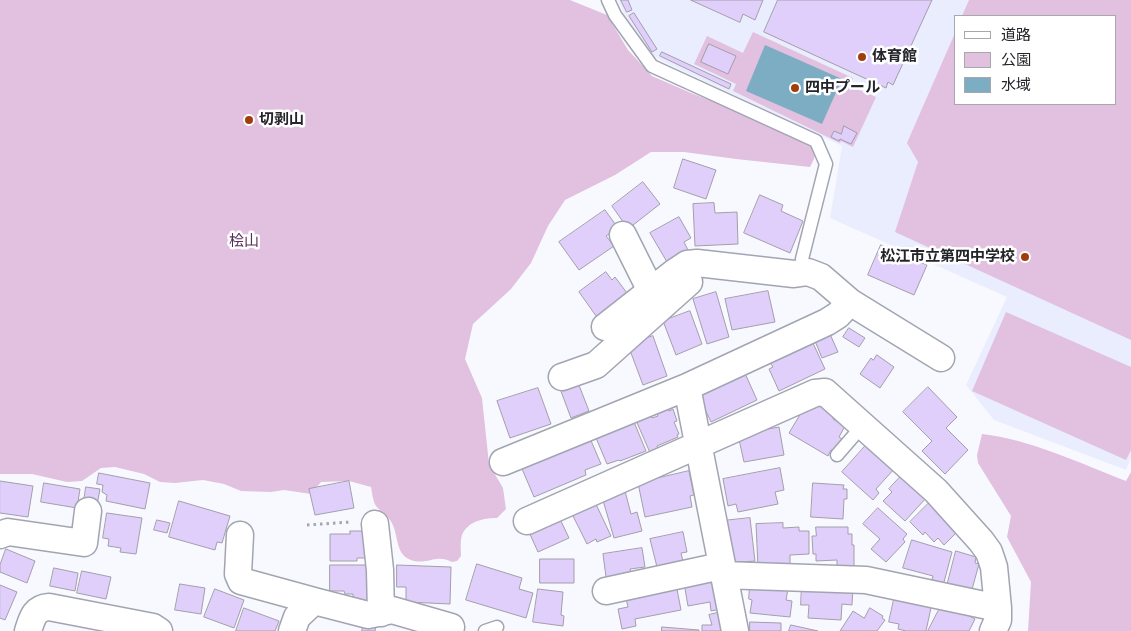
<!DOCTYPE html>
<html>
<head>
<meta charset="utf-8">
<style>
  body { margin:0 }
  #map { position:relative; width:1131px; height:631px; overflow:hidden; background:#f8f9fe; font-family:Poppins,"Noto Sans JP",sans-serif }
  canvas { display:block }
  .legend { position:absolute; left:954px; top:15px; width:162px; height:90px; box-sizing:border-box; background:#fff; border:1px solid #a7a8aa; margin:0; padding:6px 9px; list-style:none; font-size:15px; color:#24252a }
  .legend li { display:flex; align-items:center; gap:10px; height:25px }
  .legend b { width:25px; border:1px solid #a7a8aa }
</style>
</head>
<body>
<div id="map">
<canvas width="1131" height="631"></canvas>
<ul class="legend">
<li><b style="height:6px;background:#fff"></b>道路</li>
<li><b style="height:14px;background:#e1c0e0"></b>公園</li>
<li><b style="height:14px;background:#7cadc2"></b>水域</li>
</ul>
</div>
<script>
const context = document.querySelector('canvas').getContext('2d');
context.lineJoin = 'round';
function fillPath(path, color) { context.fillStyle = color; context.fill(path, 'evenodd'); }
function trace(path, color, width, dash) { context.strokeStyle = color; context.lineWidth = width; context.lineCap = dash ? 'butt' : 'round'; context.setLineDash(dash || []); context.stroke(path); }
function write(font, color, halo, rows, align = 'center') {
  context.font = font + ' Poppins,"Noto Sans JP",sans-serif'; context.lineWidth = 5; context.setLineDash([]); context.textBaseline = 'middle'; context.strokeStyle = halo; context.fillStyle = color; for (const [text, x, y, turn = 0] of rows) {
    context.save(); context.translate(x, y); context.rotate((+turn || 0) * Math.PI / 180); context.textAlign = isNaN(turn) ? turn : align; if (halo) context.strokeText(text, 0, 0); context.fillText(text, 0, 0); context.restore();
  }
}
fillPath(new Path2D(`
  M618,0H1131V458L1126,470L994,420L966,385L1007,297L830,218L842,146L662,61L653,55L644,43L625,15ZM955,16H1115V104H955Z`), '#eaedfe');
fillPath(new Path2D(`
  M0,0H570L607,15L628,50L652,76L691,93L776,126L812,143L816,150L814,159L810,167L736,159L684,152H651L615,175L565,200L548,226L531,263L511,289L473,324L465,359L482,398L489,464L503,488L506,509L497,518C484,518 468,521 462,535C460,541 461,550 461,556L457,561L452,562C437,554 429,564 414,561C393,556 400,533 390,520C386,514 380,511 376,506C373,501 372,493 371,487L349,481L321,482L311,494L284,490L271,492L241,491L224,484L203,480L175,483L160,482L144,474L115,467L101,468L82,481L67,482L32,474H0Z
  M969,0H1131V340L895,232L918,162L907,143L955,33V104H1115V16H962Z
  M753,32L853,78L850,86L876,97L853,147L841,141L840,143L733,91L736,84L694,64L707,36L743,53Z
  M1006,312L1131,367V450L1126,460L972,391Z
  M982,434C1029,439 1082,464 1126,481L1131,472V631H1028L1031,582L1007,537L1011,516L978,463L977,455Z`), '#e1c0e0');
fillPath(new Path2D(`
  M765,45L842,79L822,124L746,91Z`), '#7cadc2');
const building = new Path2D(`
  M621,0H628L632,10L627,12Z
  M691,0H763L755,20L743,14L740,22Z
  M778,0H932L893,85L888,82L886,88L764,32Z
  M634,13L657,49L652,52L629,16Z
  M709,44L736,56L728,74L701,62Z
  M662,52L731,84L729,89L660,56Z
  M844,126L857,133L851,144L840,139L839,141L831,137L834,131L841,134Z
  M683,159L716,170L706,199L674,188Z
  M643,182L660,204L628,229L612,206Z
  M760,195L783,205L781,211L803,221L790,253L744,233Z
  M714,203L715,213L737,212L738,244L695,246L693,204Z
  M605,210L618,228L606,236L614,246L579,270L559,242Z
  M679,217L691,238L684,242L688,250L667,262L650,233Z
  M881,245L927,265L914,295L868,275Z
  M606,272L612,280L615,277L627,293L622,296L625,301L599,320L579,292Z
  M768,291L775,322L732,330L725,299Z
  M716,292L729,337L707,344L693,299Z
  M690,311L702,344L676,355L663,321Z
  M849,328L865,338L859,347L843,337Z
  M830,334L838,352L822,358L815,341Z
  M653,336L667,376L643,385L628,345Z
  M812,341L825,369L779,391L769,369L773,367L769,361Z
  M877,355L894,367L880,388L860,374L871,358L873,360Z
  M744,371L757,400L711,422L700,399L703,398L701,393Z
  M577,380L589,411L571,418L559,386Z
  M928,387L957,417L946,428L968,450L945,474L922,451L932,441L903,412Z
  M538,388L551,424L510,438L497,401Z
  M819,402L836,412L833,419L845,426L839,437L842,439L835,451L831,450L828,456L789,433L807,403L815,408Z
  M666,404L669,411L673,409L677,421L674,422L679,434L677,435L678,437L657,446L659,452L651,455L635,418L649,411L652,418L658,416L655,409Z
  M634,422L646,451L620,461L619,460L607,464L596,438Z
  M767,427L768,429L779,427L784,455L744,462L738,435Z
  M589,436L601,464L585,470L586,475L534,497L520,464Z
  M868,443L895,468L876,489L879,493L873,500L842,472Z
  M780,468L784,490L775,492L778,504L738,512L736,504L728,506L723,479Z
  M689,471L694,495L690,496L692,507L645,517L638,483Z
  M99,473L150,483L145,509L106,501L107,495L102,492L103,485L97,484Z
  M902,475L927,497L905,521L883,501L892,492L889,489Z
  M0,481L33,486L28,517L0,513Z
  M349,481L354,508L315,515L309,489Z
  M44,483L80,489L77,508L41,502Z
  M813,483L844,485L843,489H847V499H844L843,519L811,517Z
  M86,487L100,489L96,511L83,509Z
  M625,491L631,514L637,512L642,531L614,538L602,497Z
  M594,500L611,536L597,542L596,539L587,544L571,512Z
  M179,501L230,516L222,543L217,542L215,550L169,537Z
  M930,502L958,531L944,545L938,538L934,542L925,532L923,535L910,522Z
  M878,508L907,534L903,539L905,542L886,562L871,549L880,539L863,524Z
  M107,513L142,518L136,554L120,552L121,548L108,546L109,539L103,538Z
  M559,517L569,538L538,552L529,532Z
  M750,518L755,561L730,563L722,521Z
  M157,520L170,523L167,533L154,530Z
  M783,523V528L799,527V531H809V554L790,555V566L758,567L756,524Z
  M816,527H848V534H852V545H854V567H837V560L816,561V554H813L812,536H816Z
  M350,531H368V558H357V561H330V534H350Z
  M683,532L687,552L681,553L683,561L657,567L650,539Z
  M912,540L952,552L943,586L931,583L933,576L903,568Z
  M642,548L645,567L630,569L631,573L606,577L603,554Z
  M6,549L35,561L27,583L0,572V565Z
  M956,551L976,557L975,563L979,564L971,593L947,586Z
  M540,559H574V583H540Z
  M477,564L522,578L519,589L533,593L526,618L466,600Z
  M330,565H370V601H353V594H345L344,591H330Z
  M397,565L451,567L450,604L406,602V587H397Z
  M54,568L78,573L75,591L50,586Z
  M82,571L111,577L106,599L77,593Z
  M720,576L726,608L711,611L710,602L688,606L684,583Z
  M802,583L853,586L852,605L842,604L841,620L808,618L809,605H801Z
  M180,584L205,588L201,614L175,610Z
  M676,584L681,610L635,619L636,626L622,629L618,609L628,607L625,594Z
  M0,585L17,592L5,620L0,618Z
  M750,586L788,589L786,600L792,601L790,617L750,613L752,600L749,599Z
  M215,589L244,600L234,628L204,617Z
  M538,589L563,592L561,615L564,616L563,626L533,622Z
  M895,595L932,603L926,631H906L898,629L899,624L889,622Z
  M943,602L975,619L969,631H928Z
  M244,608L279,621L275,631H236Z
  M870,608L883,616L882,618L885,620L877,631H840L853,611L864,618Z
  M725,611L722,631H702V625H712L709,615Z
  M365,619L377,622L375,631H362Z
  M750,622L781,623V631H750Z
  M791,625L818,631H789Z
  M662,627L699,630V631H662Z`);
fillPath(building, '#dfcffa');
trace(building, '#a39eab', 1);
const service = new Path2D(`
  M608,0L615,15L652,66L816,141L826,164L802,259L808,272
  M837,455L863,425
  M485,631L497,627`);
const minor = new Path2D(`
  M623,235L651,291
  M850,302L941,358
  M562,377L596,365L689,282
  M687,387L735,631
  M503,462L687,387L827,322L838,315L850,302L821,277L808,272L794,274L697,263L687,264L675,272L605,327
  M527,521L815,393L825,392L936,491L981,541L989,552L994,567L998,608L866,580L723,575
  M375,524L380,570L381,613
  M0,535L8,532L84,543L88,511
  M240,535L238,574L241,581L314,601
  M606,591L721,566
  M28,631C32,619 34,608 49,607L153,627L159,631
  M292,631L297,617L314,601L368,615L392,610L451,627L449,631
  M993,631L998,620V608`);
trace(service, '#a2a5b1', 15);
trace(minor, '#a2a5b1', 29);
trace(new Path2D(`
  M307,525L351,522`), '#a6a7ac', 3, [2.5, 4]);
trace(service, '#fff', 12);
trace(minor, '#fff', 26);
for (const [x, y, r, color] of [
  [862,57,5,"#a13c0b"],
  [795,88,5,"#a13c0b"],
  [249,120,5,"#a13c0b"],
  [1025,257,5,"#a13c0b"]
]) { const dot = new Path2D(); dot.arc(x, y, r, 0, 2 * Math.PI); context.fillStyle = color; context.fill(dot); trace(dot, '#fff', 2); }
write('bold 15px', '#24252a', '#fff', [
  ["体育館",872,57],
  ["四中プール",805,88],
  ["切剥山",259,120],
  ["松江市立第四中学校",1015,257,"right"]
], 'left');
write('15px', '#5a2e5a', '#fff', [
  ["桧山",244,242]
]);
</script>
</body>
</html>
